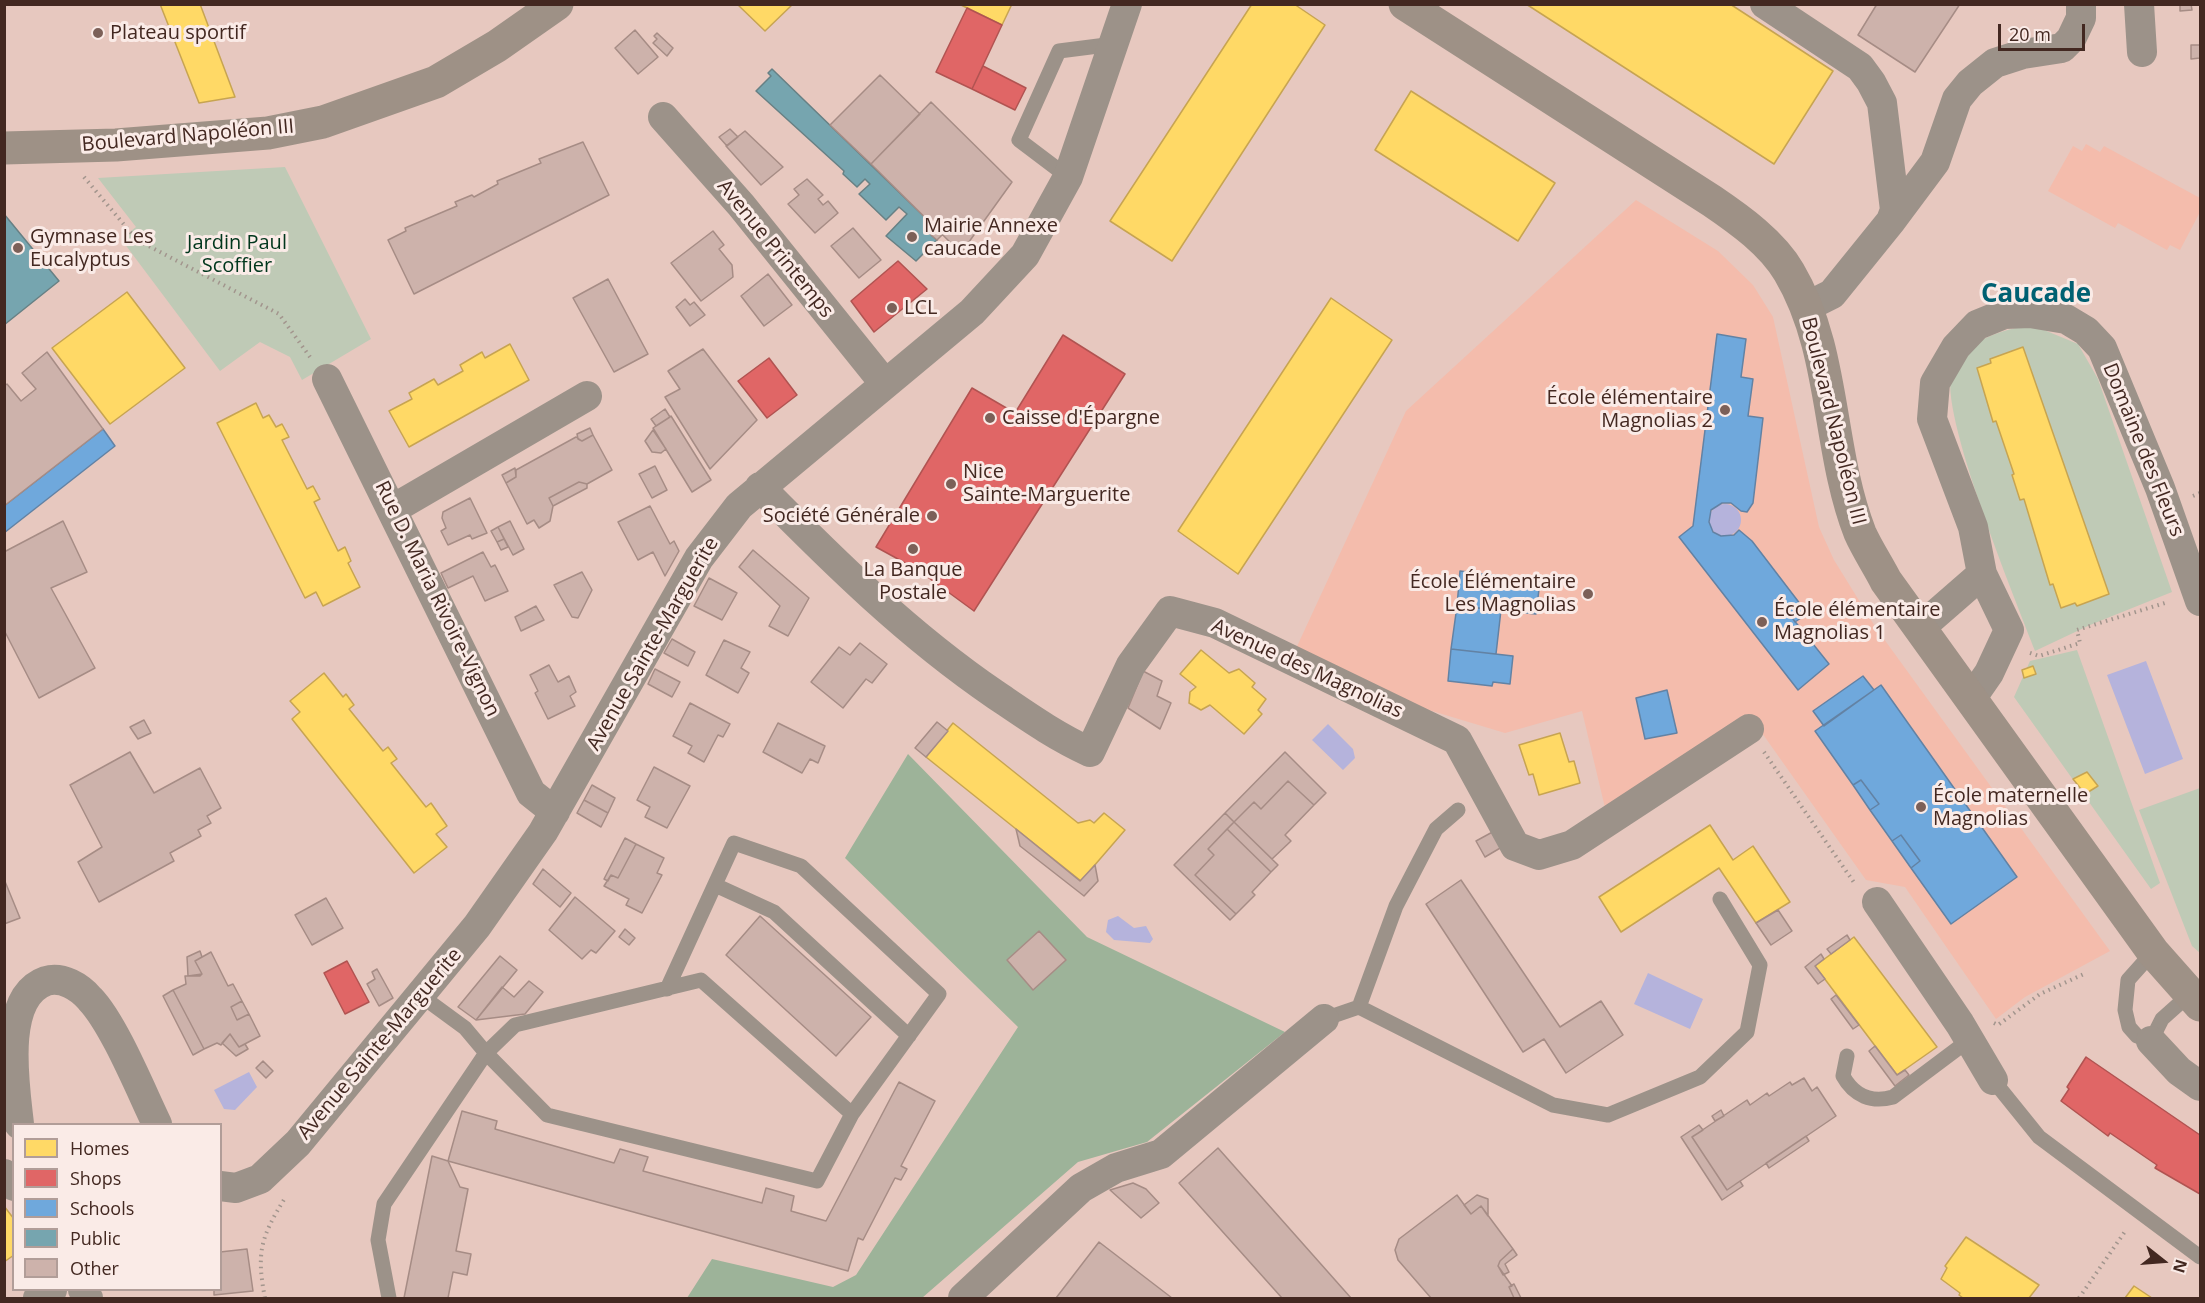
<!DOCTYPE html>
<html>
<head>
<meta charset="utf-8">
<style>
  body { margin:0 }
  #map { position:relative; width:2205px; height:1303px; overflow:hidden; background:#e7c8bf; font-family:"Open Sans",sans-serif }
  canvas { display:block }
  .frame { position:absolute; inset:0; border:6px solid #432821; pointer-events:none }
  .legend { position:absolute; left:12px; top:1123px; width:210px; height:168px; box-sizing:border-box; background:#faebe7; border:2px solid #b19d98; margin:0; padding:8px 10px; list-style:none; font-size:18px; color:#432821 }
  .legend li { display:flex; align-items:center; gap:12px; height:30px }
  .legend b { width:30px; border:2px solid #b19d98 }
  .north { position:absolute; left:2133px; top:1231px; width:60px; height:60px; -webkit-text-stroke:4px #faebe7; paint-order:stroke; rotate:107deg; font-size:16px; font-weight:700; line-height:24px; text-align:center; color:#432821 }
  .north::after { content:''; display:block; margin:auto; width:21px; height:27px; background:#432821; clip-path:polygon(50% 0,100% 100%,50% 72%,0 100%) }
  .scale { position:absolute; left:1998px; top:24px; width:87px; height:27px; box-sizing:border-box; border:3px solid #432821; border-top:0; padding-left:8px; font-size:18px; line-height:21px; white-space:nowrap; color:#432821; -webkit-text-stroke:4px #faebe7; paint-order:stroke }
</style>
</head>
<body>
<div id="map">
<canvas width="2205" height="1303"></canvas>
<div class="frame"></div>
<ul class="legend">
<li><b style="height:16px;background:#ffd966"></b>Homes</li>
<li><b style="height:16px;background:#e06666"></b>Shops</li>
<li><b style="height:16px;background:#6fa8dc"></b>Schools</li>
<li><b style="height:16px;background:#76a5af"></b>Public</li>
<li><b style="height:16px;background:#cdb2ab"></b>Other</li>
</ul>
<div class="north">N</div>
<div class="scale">20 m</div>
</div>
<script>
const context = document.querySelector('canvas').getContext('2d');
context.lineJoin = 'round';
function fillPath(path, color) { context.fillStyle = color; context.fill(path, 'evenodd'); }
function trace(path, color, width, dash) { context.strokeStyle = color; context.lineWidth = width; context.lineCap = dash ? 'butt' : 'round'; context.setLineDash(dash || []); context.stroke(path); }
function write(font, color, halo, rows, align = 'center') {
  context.font = font + ' "Open Sans",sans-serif'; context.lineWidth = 6; context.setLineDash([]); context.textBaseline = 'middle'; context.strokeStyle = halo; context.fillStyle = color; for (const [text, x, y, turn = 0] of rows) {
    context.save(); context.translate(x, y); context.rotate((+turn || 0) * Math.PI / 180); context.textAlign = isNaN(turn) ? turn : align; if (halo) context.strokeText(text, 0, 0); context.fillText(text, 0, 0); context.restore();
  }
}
fillPath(new Path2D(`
  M2086,144L2100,152L2104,146L2200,198V212L2180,250L2170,245L2167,250L2118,223L2115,228L2048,191L2073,146L2082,151Z
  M1636,200L1718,251L1753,285L1773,317L1819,527L1834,560L1876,628L2110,951L2025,997L1996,1019L1905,887L1866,880L1762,733L1606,812L1582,711L1505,733L1369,692L1293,655L1406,411Z`), '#f4bcac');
fillPath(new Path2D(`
  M285,167L371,339L302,380L290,357L260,342L220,371L121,239L136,227L98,178Z
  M2032,325L2078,344L2098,379L2172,592L2090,625L2035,651C2017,603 1937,410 1952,371C1964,341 2002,329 2032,325Z
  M2077,650L2160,883L2151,889L2014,697L2030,661Z
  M2200,788V953L2192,946L2139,810Z`), '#bfcab6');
fillPath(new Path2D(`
  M908,754L1087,937L1285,1032L1147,1142L1078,1162L922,1298H687L712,1259L833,1287L856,1275L1018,1027L845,858Z`), '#9db399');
fillPath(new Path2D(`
  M1709 520a16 16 0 1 1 32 0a16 16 0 1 1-32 0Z
  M2146,661L2183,759L2145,774L2107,675Z
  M1328,724L1353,749L1355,758L1343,770L1312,740Z
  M1118,916L1134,928L1146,926L1153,939L1150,943L1114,940L1106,932L1108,920Z
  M1648,973L1703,999L1690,1029L1634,1004Z
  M249,1072L257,1087L235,1110L224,1109L214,1090Z`), '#b5b3dc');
const homes = new Path2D(`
  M160,4H200L235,97L199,103Z
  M737,4H793L765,31Z
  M959,4H1012L1002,25Z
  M1252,4H1294L1325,25L1172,261L1110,221Z
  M1526,4H1730L1833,71L1774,164Z
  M1411,91L1555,183L1518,241L1375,150Z
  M127,292L185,368L110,424L52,348Z
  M1331,298L1392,340L1238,574L1178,531Z
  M510,344L529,380L409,447L389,411L412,399L409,393L434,379L438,385L463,371L460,365L482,352L485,358Z
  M2023,347L2109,594L2077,606L2075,603L2061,608L2053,584L2050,585L2024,499L2020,500L2012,475L2014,474L1996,421L1993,422L1977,368L1991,363L1990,359Z
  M256,403L263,418L269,415L276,427L282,424L289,437L282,440L307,489L313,486L320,499L314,502L338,551L345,547L351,561L348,563L360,587L323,606L316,592L305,598L217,423Z
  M1201,650L1229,673L1239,669L1255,683L1252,687L1266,699L1258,710L1262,714L1244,734L1210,705L1201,710L1189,703L1190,692L1196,687L1180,674Z
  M2033,666L2036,674L2024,678L2022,670Z
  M324,673L343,697L346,694L354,705L349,709L383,751L388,747L397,759L391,763L426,807L431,803L447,826L436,834L447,847L414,873L292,719L300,712L290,701Z
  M953,723L1078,823L1090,820L1094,823L1104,813L1125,830L1081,881L926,757Z
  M1560,733L1569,762L1574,761L1580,783L1539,795L1533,774L1529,775L1519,745Z
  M2087,772L2098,786L2085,794L2073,779Z
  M1710,825L1733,860L1753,846L1790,902L1756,923L1719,868L1621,932L1599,897Z
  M1854,937L1937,1047L1897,1075L1815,966Z
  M4,1206L14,1219V1255L4,1262Z
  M1966,1237L2039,1285L2029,1298H1963L1959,1295L1960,1293L1941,1279L1947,1268L1945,1266Z
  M2134,1286L2152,1298H2125Z`);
fillPath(homes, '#ffd966');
trace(homes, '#c7a451', 1.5);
const shops = new Path2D(`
  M967,8L1002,25L972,89L936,72Z
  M983,66L1026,88L1015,110L972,89Z
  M898,261L927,289L874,332L851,301Z
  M1063,335L1125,374L974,611L918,570L876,547L972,388L1015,413Z
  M769,358L797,395L767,418L738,381Z
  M347,961L369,1002L345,1014L324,973Z
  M2086,1057L2200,1135V1194L2155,1168L2157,1165L2110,1133L2108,1136L2061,1101L2069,1089L2067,1087Z`);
fillPath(shops, '#e06666');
trace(shops, '#b15351', 1.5);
const schools = new Path2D(`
  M1717,334L1746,339L1741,377L1753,379L1748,416L1763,418L1753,503L1747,512L1741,511L1731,503H1722L1711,510L1709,522L1713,532L1721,536L1734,535L1739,530L1752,541L1804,609L1793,619L1829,664L1798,690L1679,537L1693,526Z
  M103,429L115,446L4,533V506Z
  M1460,571L1540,581L1536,614L1457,606Z
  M1457,606L1501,610L1496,654L1451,649Z
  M1804,609L1807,614L1795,622L1793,619Z
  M1451,649L1513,656L1510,684L1493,682L1492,686L1448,681Z
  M1863,676L1874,690L1824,726L1813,711Z
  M1881,685L2017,877L1951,924L1911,868L1920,861L1901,835L1892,841L1870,810L1879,804L1861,780L1853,785L1815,731Z
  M1667,690L1677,733L1645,739L1636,698Z
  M1861,780L1879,804L1870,810L1853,785Z
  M1901,835L1920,861L1911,868L1892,841Z`);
fillPath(schools, '#6fa8dc');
trace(schools, '#6282a4', 1.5);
const public = new Path2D(`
  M772,69L937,229L931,235L937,240L916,261L886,236L907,214L899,207L886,220L859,194L870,184L865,179L857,187L843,174L844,171L756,91L771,76L768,73Z
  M4,214L59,281L4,325Z`);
fillPath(public, '#76a5af');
trace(public, '#678084', 1.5);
const building = new Path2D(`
  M1877,4H1960L1915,72L1858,35Z
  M2180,4H2191L2192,10L2180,11Z
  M635,30L658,57L638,74L615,48Z
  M657,33L673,48L667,56L653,43L657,39L654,36Z
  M2191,45H2200V58L2191,59Z
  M880,75L920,114L871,164L830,125Z
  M931,102L1012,182L961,253L871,164Z
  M730,129L738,137L727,146L719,137Z
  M745,131L783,167L761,185L726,146Z
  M583,142L609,195L414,294L388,240L406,231L405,228L457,206L455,202L472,195L474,197L498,184L497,181L541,163L539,159Z
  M807,179L823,195L818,199L823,205L828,201L838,213L815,233L788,204L799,195L794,189Z
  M853,228L881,260L859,278L831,246Z
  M937,229L943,234L937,240L931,235Z
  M713,231L724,245L719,249L732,265L733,277L701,301L671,263Z
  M768,274L792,305L764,326L741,296Z
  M608,279L648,354L614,372L573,298Z
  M685,299L690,305L694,302L705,315L690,326L676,307Z
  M703,349L757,420L710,469L665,397L680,389L668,371Z
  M47,352L103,429L4,506V386L7,384L21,401L36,389L22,373Z
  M665,409L670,417L656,426L651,419Z
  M671,416L711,480L692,492L653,428Z
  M590,428L593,435L582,441L578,439L577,434Z
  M653,430L666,449L661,453L652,452L645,441Z
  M593,435L612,470L587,484L579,482L549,498L553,506L550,521L539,528L534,520L527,524L506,483L516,477V470L576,437L582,441Z
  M655,466L667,490L652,498L639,474Z
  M515,468L516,477L506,483L502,475Z
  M579,482L587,484V488L553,506L549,498Z
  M470,498L487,533L472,539L470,535L448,545L441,531L446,528L442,518L443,512Z
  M650,506L670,544L674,541L679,551L665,576L653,552L638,560L618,522Z
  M63,521L87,572L51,588L95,668L39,698L4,630V552Z
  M510,521L524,549L513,555L498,527Z
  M498,527L504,539L497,542L491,531Z
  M504,539L508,547L501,550L497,542Z
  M753,550L809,598L788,636L769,626L780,606L739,567Z
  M483,552L491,567L495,565L508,591L485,601L473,576L448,588L441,573Z
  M582,572L592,590L578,618L572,617L554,585Z
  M709,578L737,593L722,620L694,606Z
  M536,606L544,620L521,631L515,617Z
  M672,639L695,652L688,666L664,653Z
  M724,640L750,652L741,668L749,673L738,693L706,675Z
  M860,643L887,664L872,683L866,679L843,708L811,682L839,647L850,655Z
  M549,665L558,682L569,676L576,692L570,696L575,706L548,719L535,693L538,691L530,675Z
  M655,669L680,682L672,697L648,684Z
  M1143,671L1162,681L1157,696L1171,703L1160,729L1128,708Z
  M690,703L730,724L723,737L718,735L704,762L688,753L692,746L673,736Z
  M144,720L151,733L138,739L130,727Z
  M937,722L948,731L926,757L915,748Z
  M778,723L825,746L818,763L810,759L802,773L763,752Z
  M130,752L154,793L200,768L221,808L207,816L211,823L198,830L201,836L170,853L174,861L99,902L78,862L102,847L70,785Z
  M1285,752L1326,793L1314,805L1288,781L1261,809L1254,802L1234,822L1225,813Z
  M654,767L690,786L667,828L645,817L650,807L637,800Z
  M1288,781L1314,805L1285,835L1291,841L1272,859L1234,822L1254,802L1261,809Z
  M592,785L615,798L608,813L584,800Z
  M584,800L608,813L601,827L577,813Z
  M1225,813L1234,822L1208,849L1214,855L1195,875L1236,914L1230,920L1174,865Z
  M1234,822L1278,865L1271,872L1227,829Z
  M1016,829L1080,881L1095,865L1098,881L1084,896L1020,846Z
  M1227,829L1271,872L1252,892L1255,895L1236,914L1195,875L1214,855L1208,849Z
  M1498,829L1507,844L1485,857L1476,841Z
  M625,838L636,844L618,878L611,875L608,881L604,879Z
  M636,844L664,858L657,873L662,875L642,913L626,905L629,899L604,886L611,875L618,878Z
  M543,869L571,893L560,907L533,884Z
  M4,879L20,918L4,924Z
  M1461,880L1560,1027L1601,1001L1623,1035L1566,1073L1544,1039L1523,1052L1426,904Z
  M575,897L615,931L596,953L591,950L582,959L549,930Z
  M326,898L343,928L312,945L295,915Z
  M1778,910L1792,931L1771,945L1756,923Z
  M760,916L871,1017L836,1056L726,955Z
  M625,929L635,938L629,945L619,937Z
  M1039,931L1066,960L1033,990L1007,960Z
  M1847,935L1850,940L1831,954L1827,949Z
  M200,951L202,957L195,961L202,974L188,976L187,957Z
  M211,952L228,986L233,984L242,1001L231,1007L237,1020L249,1014L260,1036L239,1047L230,1034L221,1045L217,1043L204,1049L173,990L186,984L185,976H200L202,974L195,961Z
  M1821,954L1824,959L1815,966L1825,979L1818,984L1805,967Z
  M500,956L517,970L476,1020L458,1007Z
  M377,969L393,998L379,1006L367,984L375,979L372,972Z
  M529,981L543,992L525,1014L476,1020L502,987L514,997Z
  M173,990L204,1049L193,1055L163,996Z
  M1836,995L1859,1025L1853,1029L1831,999Z
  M242,1001L249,1014L237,1020L231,1007Z
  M230,1034L239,1047L245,1044L248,1049L236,1056L222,1043Z
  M1875,1046L1897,1075L1905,1070L1909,1075L1895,1086L1869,1051Z
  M263,1061L273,1071L266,1078L256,1068Z
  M1804,1078L1812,1091L1817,1087L1836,1116L1727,1190L1692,1137L1747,1100L1750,1105L1767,1093L1769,1096L1790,1082L1792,1085Z
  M899,1082L935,1101L901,1166L907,1169L901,1180L895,1178L863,1240L858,1238L848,1271L448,1161L462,1111L497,1121L495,1129L614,1163L620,1149L648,1157L643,1171L762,1203L766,1188L794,1196L791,1211L826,1221Z
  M1721,1110L1724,1116L1715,1121L1712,1116Z
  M1699,1125L1703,1130L1692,1137L1727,1190L1740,1181L1743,1186L1722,1200L1681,1137Z
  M1806,1136L1809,1141L1769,1168L1766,1163Z
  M1218,1148L1351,1298H1282L1179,1183Z
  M432,1156L448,1161L460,1187L468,1189L456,1251L471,1254L467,1275L453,1272L448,1298H404Z
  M1133,1183L1146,1189L1159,1203L1141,1218L1110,1190Z
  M1457,1195L1471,1214L1481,1206L1513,1249L1500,1261L1498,1266L1512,1286L1509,1287L1514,1298H1431L1398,1260L1395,1250L1399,1239Z
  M1477,1195L1488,1199V1216L1481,1206L1471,1214L1464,1205Z
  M1099,1242L1172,1298H1056Z
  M247,1249L253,1291L214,1295V1290H220V1252Z
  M1513,1249L1517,1255L1505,1264L1509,1272L1503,1275L1498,1266L1500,1261Z
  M1514,1284L1521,1298H1514L1509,1287Z`);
fillPath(building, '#cdb2ab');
trace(building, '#a68c85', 1.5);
trace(new Path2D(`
  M84,177L137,240L279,314L310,357
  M2193,496L2200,493
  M2030,653L2039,656L2080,643L2077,630L2168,602
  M1764,752L1855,884
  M1994,1023L1998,1025L2040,994L2084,974
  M265,1298C256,1252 261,1237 285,1198
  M2079,1298L2126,1230`), '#a2958d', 4, [1.5, 4.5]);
trace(new Path2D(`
  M1068,177L1019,140L1059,51L1114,44
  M715,885L774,912L909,1036
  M2153,952L2128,980L2125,1010L2129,1027L2137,1036L2151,1041L2162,1019L2190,994
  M667,989L734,843L801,866L939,994L852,1114L701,980L515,1025L486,1053L547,1115L817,1181L852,1114
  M1359,1007L1396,906L1436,829L1458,810
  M1324,1019L1359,1007L1553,1105L1608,1115L1700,1077L1747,1032L1760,965L1720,899
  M1847,1056L1843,1076C1854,1096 1872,1103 1893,1097L1969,1040
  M1993,1080L2039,1137L2200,1257
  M389,1298L378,1240L384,1204L486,1053L465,1028L420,995`), '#9c9289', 15);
trace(new Path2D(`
  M1765,4L1860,67L1871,82L1882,103L1895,210L1891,221L1832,294L1806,307
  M2139,4L2142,52
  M663,117L741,205L885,384
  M1891,221L1935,162L1957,99L1970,83L1995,63L2023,54L2062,48L2071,39L2081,18V4
  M327,379L531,793L555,812
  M760,487C834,562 908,635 996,695C1027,716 1055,736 1090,752L1131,665L1170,611L1215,623L1457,740L1515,846L1539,855L1572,845L1749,729
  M393,509L587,396
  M1920,628L1982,574
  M1971,699L1989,673L2009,630L1982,574L1973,527L1932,419L1935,383L1956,347L1977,325L2004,314L2030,313L2066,319L2086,331L2102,348L2160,488L2200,601
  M1877,902L1960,1024L1993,1080
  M2151,1041L2179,1071L2200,1086
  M19,1124C15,1087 0,997 46,981C62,976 80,987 90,999C114,1024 141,1091 157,1124
  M4,1174L14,1186
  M220,1186L236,1188L260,1179L298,1143L477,926L543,832L699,558L739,506L972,312L1025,255L1068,177L1127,4
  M83,1290L88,1298
  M38,1298L52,1290
  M963,1298L1081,1188L1116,1168L1161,1154L1324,1019`), '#9c9289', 30);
trace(new Path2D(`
  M1405,4L1712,201C1740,220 1772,243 1789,272C1836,351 1827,449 1860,533C1867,549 1878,565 1886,581L2153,952L2200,1005
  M4,148L116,145L268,133L323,122L436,82L497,46L557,4`), '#9e9186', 33);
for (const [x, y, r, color] of [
  [98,33,6,"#7c6058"],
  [912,237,6,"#7c6058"],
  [18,248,6,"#7c6058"],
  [892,308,6,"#7c6058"],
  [1725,410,6,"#7c6058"],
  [990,418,6,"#7c6058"],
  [951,484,6,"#7c6058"],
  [932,516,6,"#7c6058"],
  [913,549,6,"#7c6058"],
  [1588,594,6,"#7c6058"],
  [1762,622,6,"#7c6058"],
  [1921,807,6,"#7c6058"]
]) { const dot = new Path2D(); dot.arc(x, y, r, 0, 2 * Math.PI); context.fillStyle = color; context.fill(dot); trace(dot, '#faebe7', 2); }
write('20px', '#432821', '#faebe7', [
  ["Plateau sportif",110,33],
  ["Mairie Annexe",924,226],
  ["caucade",924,249],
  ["Gymnase Les",30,237],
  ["Eucalyptus",30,260],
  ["LCL",904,308],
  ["École élémentaire",1713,398,"right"],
  ["Magnolias 2",1713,421,"right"],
  ["Caisse d'Épargne",1002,418],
  ["Nice",963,472],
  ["Sainte-Marguerite",963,495],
  ["Société Générale",920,516,"right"],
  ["La Banque",913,570,"center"],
  ["Postale",913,593,"center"],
  ["École Élémentaire",1576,582,"right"],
  ["Les Magnolias",1576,605,"right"],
  ["École élémentaire",1774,610],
  ["Magnolias 1",1774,633],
  ["École maternelle",1933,796],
  ["Magnolias",1933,819]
], 'left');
write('20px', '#432821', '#faebe7', [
  ["Boulevard Napoléon III",188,136,-5],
  ["Avenue Printemps",775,249,51],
  ["Boulevard Napoléon III",1833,421,76],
  ["Domaine des Fleurs",2143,450,68],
  ["Rue D. Maria Rivoire-Vignon",437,599,64],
  ["Avenue Sainte-Marguerite",653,644,-60],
  ["Avenue des Magnolias",1307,669,25],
  ["Avenue Sainte-Marguerite",380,1044,-50]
]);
write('20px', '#00361c', '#faebe7', [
  ["Jardin Paul",237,243],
  ["Scoffier",237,266]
]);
write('bold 26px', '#006072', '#faebe7', [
  ["Caucade",2036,295]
]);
</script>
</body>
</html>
